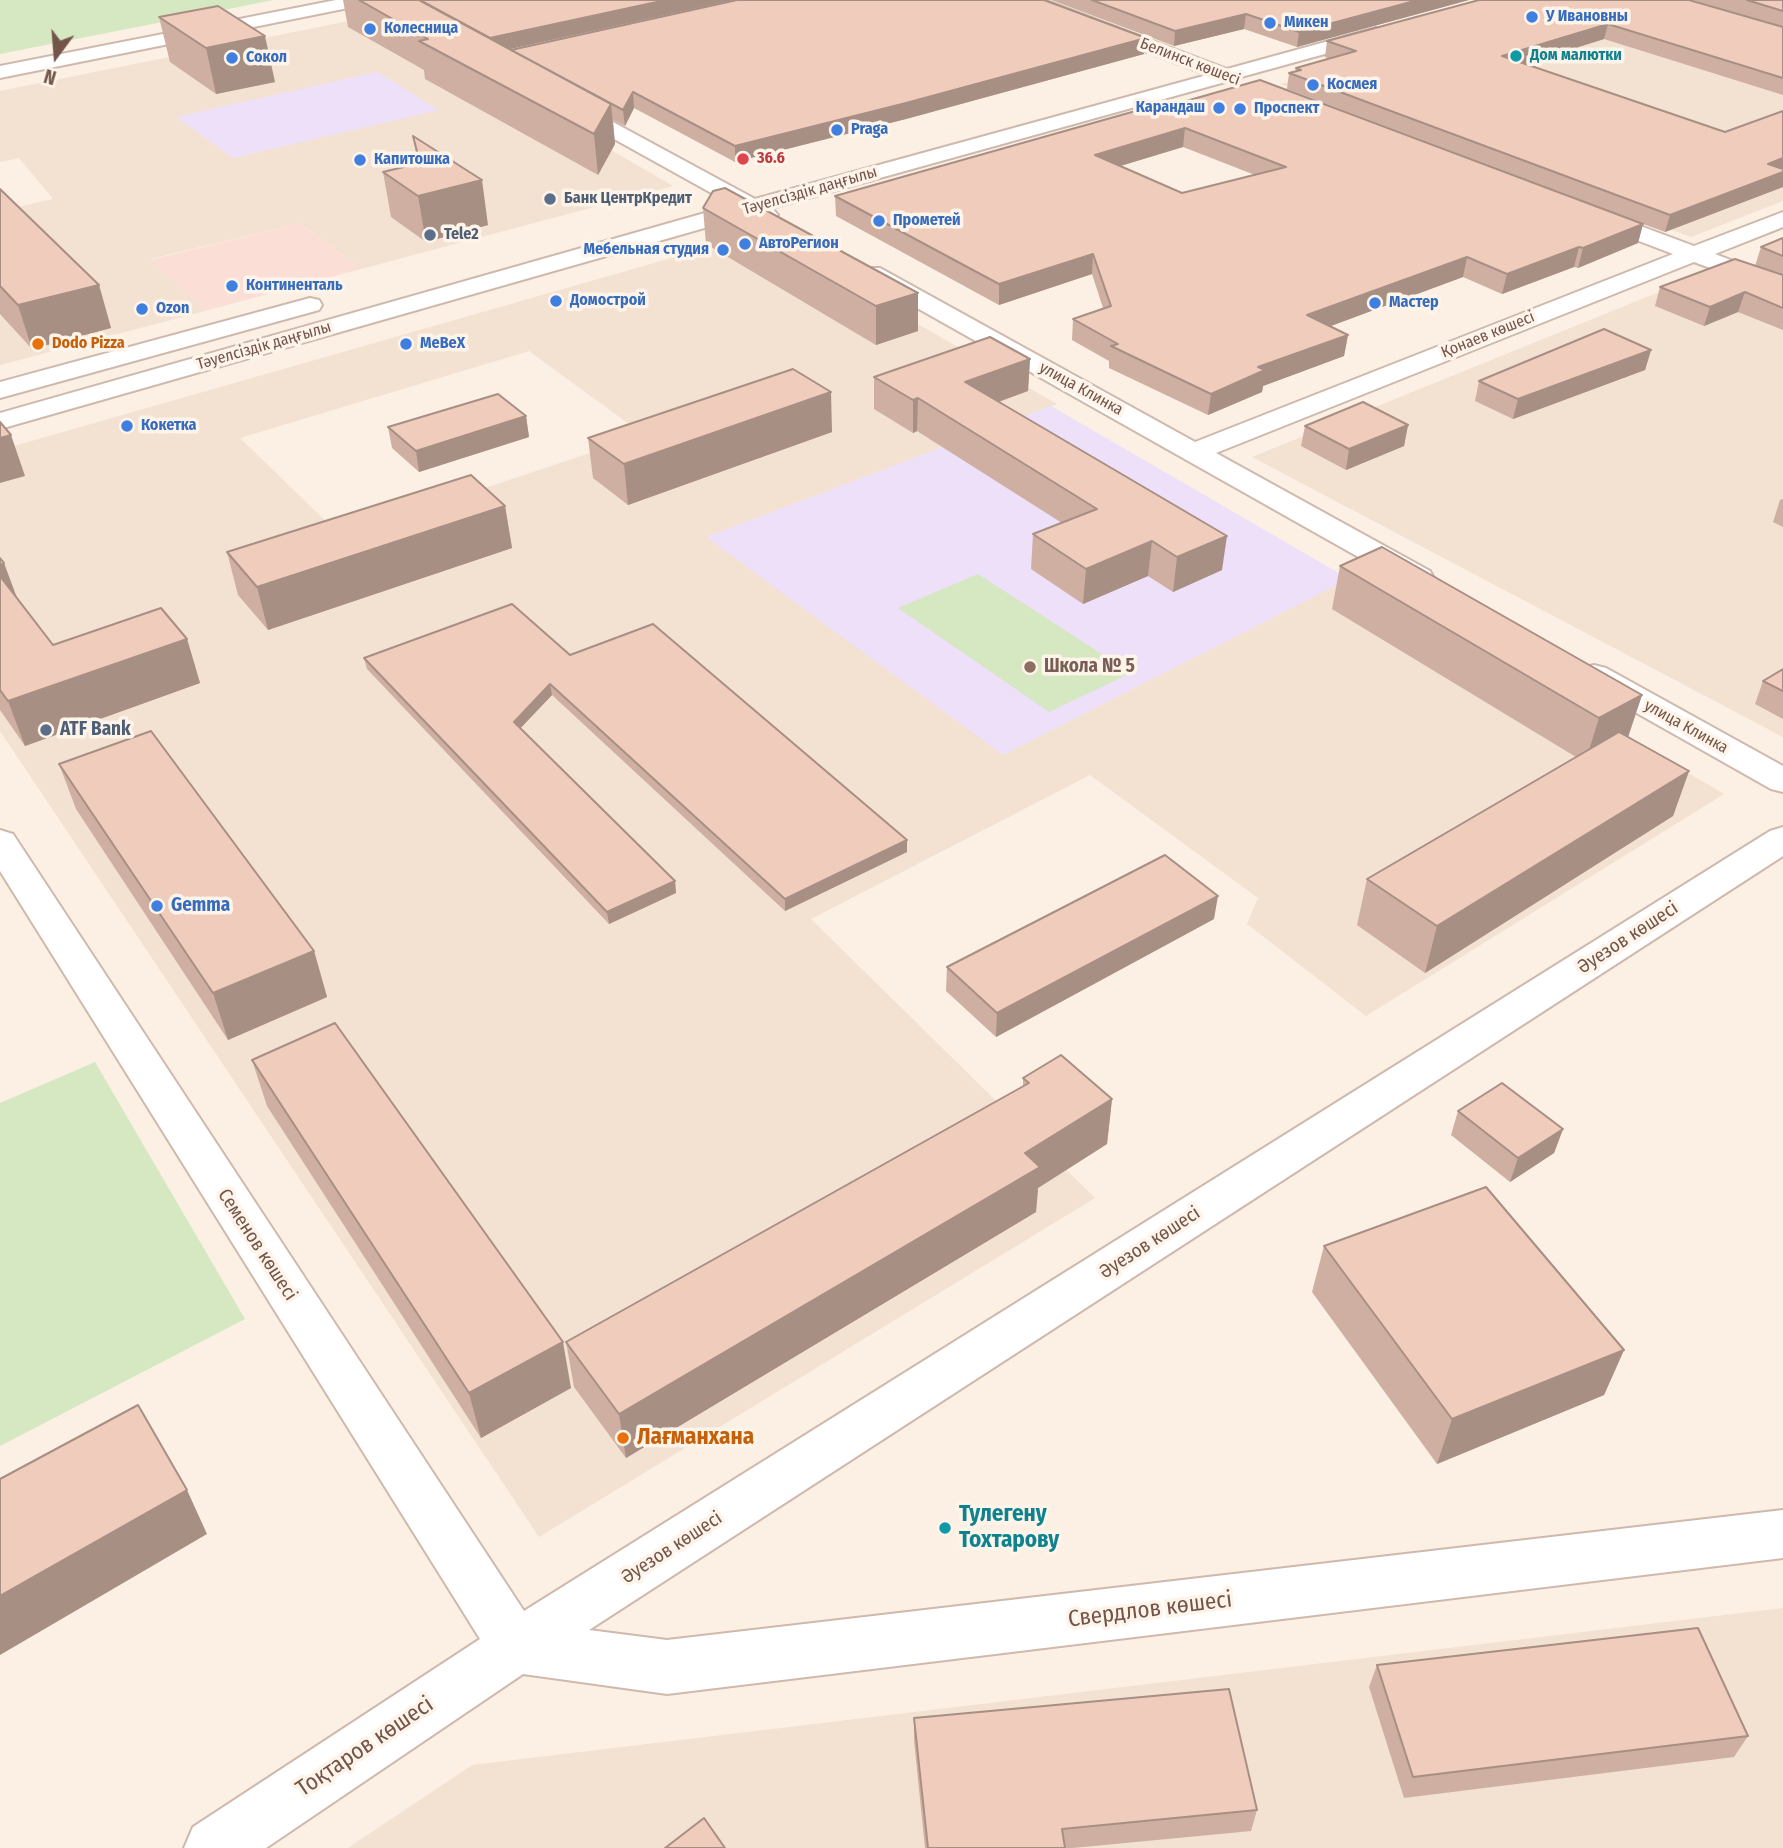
<!DOCTYPE html>
<html>
<head>
<meta charset="utf-8">
<style>
  body { margin:0 }
  #map { position:relative; width:1783px; height:1848px; overflow:hidden; background:#fbf0e3; font-family:"Fira Sans Condensed",sans-serif }
  canvas { display:block }
  .north { position:absolute; left:21px; top:21px; width:70px; height:70px; -webkit-text-stroke:5px #fef4e9; paint-order:stroke; rotate:196deg; font-size:19px; font-weight:700; line-height:28px; text-align:center; color:#73554a }
  .north::after { content:''; display:block; margin:auto; width:24px; height:32px; background:#73554a; clip-path:polygon(50% 0,100% 100%,50% 72%,0 100%) }
</style>
</head>
<body>
<div id="map">
<canvas width="1783" height="1848"></canvas>
<div class="north">N</div>
</div>
<script>
const context = document.querySelector('canvas').getContext('2d');
context.lineJoin = 'round';
function fillPath(path, color) { context.fillStyle = color; context.fill(path, 'evenodd'); }
function trace(path, color, width, dash) { context.strokeStyle = color; context.lineWidth = width; context.lineCap = dash ? 'butt' : 'round'; context.setLineDash(dash || []); context.stroke(path); }
function write(font, color, halo, rows, align = 'center') {
  context.font = font + ' "Fira Sans Condensed",sans-serif'; context.lineWidth = 7; context.setLineDash([]); context.textBaseline = 'middle'; context.strokeStyle = halo; context.fillStyle = color; for (const [text, x, y, turn = 0] of rows) {
    context.save(); context.translate(x, y); context.rotate((+turn || 0) * Math.PI / 180); context.textAlign = isNaN(turn) ? turn : align; if (halo) context.strokeText(text, 0, 0); context.fillText(text, 0, 0); context.restore();
  }
}
fillPath(new Path2D(`
  M1569,0L1783,44V201L1691,237L1280,84Z
  M379,15L673,186L361,269L300,223L151,259L205,311L0,365V211L53,199L19,158L0,162V91ZM439,109L233,158L177,117Z
  M759,233L1057,404L707,537L1349,579L1356,577L1724,794L1366,1016L1247,924L1258,898L1090,775L811,919L1095,1198L539,1537L0,731V450ZM529,351L644,435L341,536L240,438Z
  M1706,273L1783,303V737L1252,457Z
  M1783,1608V1848H348L472,1765Z`), '#f3e1d2');
fillPath(new Path2D(`
  M300,223L361,269L205,311L150,260Z`), '#fbdfd7');
fillPath(new Path2D(`
  M377,72L439,110L233,158L176,117Z
  M1051,406L1349,579L1003,755L706,537Z`), '#ede0f8');
fillPath(new Path2D(`
  M0,0H274L0,54Z
  M978,574L1131,673L1049,712L898,608Z
  M95,1062L245,1319L0,1446V1103Z`), '#d5e8c2');
const minor = new Path2D(`
  M336,0H372L363,5L0,78V66Z
  M1019,0H1044L1227,69L1376,28L1385,34L1383,38L1241,77L1239,82H1225L772,208L778,215L775,220L767,222L750,215L0,429V413L733,205L562,110L559,106L562,102H576L755,199L1207,75L1022,4Z
  M1592,208L1694,246L1783,212V227L1715,254L1783,280V295L1694,262L1216,453L1430,571L1434,578L1430,585L1419,587L1408,585L864,278L860,273L864,268H880L1195,442L1673,254L1584,220L1581,215L1584,210Z
  M310,298L319,300L322,305L319,310L0,398V382Z
  M1594,665L1606,668L1783,766V792L1771,789L1582,682L1578,675L1582,668Z
  M1783,827V856L589,1630L667,1640L1783,1510V1558L667,1694L523,1674L266,1848H184L193,1827L480,1639L0,871V830L13,834L524,1611L1770,831Z`);
trace(minor, '#cfb9ad', 4);
fillPath(minor, '#fff');
fillPath(new Path2D(`
  M343,0H734L510,49L1146,38L1144,54L906,119L735,162L634,108L625,126L613,120L615,144L598,175L425,79L424,70L348,27Z
  M1051,0H1469L1297,47L1244,29L1174,46Z
  M1479,0L1783,27V95L1604,39L1524,64L1725,132L1783,111V187L1665,232L1643,224L1638,243L1578,268L1574,267L1502,294L1463,277L1330,326L1348,335L1344,356L1263,386L1262,392L1208,415L1109,368V361L1072,340L1073,319L1103,308L1092,274L999,305L836,216L835,196L1151,111L1573,197L1287,89L1289,73L1295,71L1296,68L1330,59L1325,57L1327,41ZM1183,147L1255,175L1182,193L1120,166Z
  M1692,0H1783V27Z
  M159,17L275,82L216,94L170,62Z
  M413,136L488,225L426,242L391,217L383,172L418,164Z
  M0,189L99,285L111,328L32,349L0,314Z
  M713,191L918,331L876,345L706,244L703,208Z
  M1783,238V330L1738,312L1704,326L1655,306L1660,287L1755,266L1761,247Z
  M1651,350L1645,370L1513,419L1475,401L1479,381Z
  M1030,359L1028,391L999,402L1222,570L1173,592L1148,576L1083,604L1031,569L1033,534L1062,523L917,431L913,433L874,409V377Z
  M526,416L529,437L419,472L392,448L388,427Z
  M1408,425L1404,446L1346,470L1301,446L1305,426Z
  M832,432L628,505L593,478L588,438Z
  M1783,499V527L1773,522L1780,500Z
  M505,506L512,548L268,630L238,595L227,552Z
  M0,558L17,599L53,645L187,639L200,683L25,746L0,710Z
  M1340,566L1642,695L1628,737L1689,771L1673,816L1425,973L1357,925L1367,879L1576,757L1332,609Z
  M570,655L907,840V852L785,911L552,695L520,728L675,881L676,893L609,924L367,669L364,658Z
  M1783,669V719L1755,704L1763,681Z
  M59,764L314,951L327,997L228,1040L76,809Z
  M1214,919L996,1037L946,991L947,967Z
  M252,1060L571,1388L481,1438L267,1106Z
  M1023,1078L1112,1099L1107,1144L1038,1188L1036,1212L626,1458L574,1387L566,1342L1023,1086Z
  M1458,1111L1563,1129L1554,1153L1510,1182L1451,1135Z
  M1324,1246L1624,1350L1604,1395L1437,1464L1312,1292Z
  M1377,1665L1748,1736L1734,1757L1404,1798L1369,1687Z
  M914,1718L1257,1810L1251,1831L1073,1848H925L914,1740Z`), '#ceafa2');
fillPath(new Path2D(`
  M666,0H734L492,53L490,38Z
  M1418,0H1469L1297,47L1299,32Z
  M1246,14L1244,29L1174,46L1175,31Z
  M1608,24L1604,39L1499,72L1502,56Z
  M265,36L275,82L216,94L206,48Z
  M1146,38L1144,54L906,119L735,162V146Z
  M633,92L634,108L625,126L623,110Z
  M611,104L615,144L598,175L594,134Z
  M1185,128L1183,147L1094,174L1095,155Z
  M1783,158V187L1665,232L1670,215L1768,164Z
  M482,180L488,225L426,242L418,196Z
  M1643,224L1638,243L1578,268L1583,248Z
  M1579,247L1574,267L1502,294L1507,274Z
  M1093,254L1092,274L999,305V284Z
  M1467,257L1463,277L1304,336L1307,315Z
  M99,285L111,328L32,349L18,305Z
  M1745,292L1738,312L1704,326L1710,307Z
  M918,293V331L876,345V306Z
  M1348,335L1344,356L1263,386L1262,392L1208,415L1211,394L1258,367Z
  M1651,350L1645,370L1513,419L1518,399Z
  M1030,359L1028,391L964,414L965,382Z
  M831,392L832,432L628,505L624,464Z
  M918,398L917,431L913,433V400Z
  M526,416L529,437L419,472L416,451Z
  M1408,425L1404,446L1346,470L1349,449Z
  M11,435L25,476L0,483V438Z
  M505,506L512,548L268,630L257,587Z
  M1227,536L1222,570L1173,592L1177,557Z
  M1152,541L1148,576L1083,604L1086,569Z
  M4,563L20,606L0,587V565Z
  M187,639L200,683L25,746L8,701Z
  M550,684L552,695L516,733L514,722Z
  M1642,695L1627,740L1585,763L1599,718Z
  M1689,771L1673,816L1425,973L1437,926Z
  M907,840V852L785,911V899Z
  M675,881L676,893L609,924L607,912Z
  M1218,896L1214,919L996,1037L997,1013Z
  M314,951L327,997L228,1040L213,993Z
  M1112,1099L1107,1144L1038,1188L1036,1212L626,1458L619,1414L1025,1153Z
  M1563,1129L1554,1153L1510,1182L1518,1158Z
  M563,1342L571,1388L481,1438L469,1393Z
  M1624,1350L1604,1395L1437,1464L1452,1419Z
  M187,1490L207,1534L0,1655V1596Z`), '#a88f84');
const building = new Path2D(`
  M359,0H419L611,104L594,134L419,41L428,39Z
  M420,0H666L490,38Z
  M737,0H1044L1146,38L906,103L735,146L633,92L623,110L511,50Z
  M1092,0H1418L1299,32L1246,14L1175,31Z
  M1479,0H1689L1783,27V78L1608,24L1502,56L1725,132L1783,111V158L1768,164L1783,169V172L1670,215L1289,73L1301,70L1296,68L1356,51L1327,41Z
  M1747,0H1783V11Z
  M218,6L265,36L206,48L159,17Z
  M1260,80L1643,224L1583,248L1579,247L1507,274L1467,257L1307,315L1348,335L1258,367L1265,370L1211,394L1111,346L1118,344L1073,319L1111,306L1093,254L999,284L835,196L1146,108L1151,111ZM1185,128L1286,167L1182,193L1095,155Z
  M413,136L482,180L418,196L383,172L420,163Z
  M725,188L918,293L876,306L703,208L713,191Z
  M0,189L99,285L18,305L0,286Z
  M1783,238V256L1761,247Z
  M1735,259L1783,275V308L1745,292L1710,307L1660,287Z
  M1604,329L1651,350L1518,399L1479,381Z
  M990,337L1030,359L965,382L1227,536L1177,557L1152,541L1086,569L1033,534L1097,509L918,398L913,400L874,377Z
  M793,369L831,392L624,464L588,438Z
  M498,394L526,416L416,451L388,427Z
  M1363,402L1408,425L1349,449L1305,426Z
  M0,422L11,435L0,438Z
  M471,475L505,506L257,587L227,552Z
  M1382,547L1642,695L1599,718L1340,566Z
  M0,558L4,563L0,565Z
  M0,576L53,645L161,608L187,639L8,701L0,690Z
  M512,604L570,655L653,624L907,840L785,899L550,684L514,722L675,881L607,912L364,658Z
  M1783,669V691L1763,681Z
  M151,731L314,951L213,993L59,764Z
  M1619,732L1689,771L1437,926L1367,879Z
  M1165,855L1218,896L997,1013L947,967Z
  M335,1023L563,1342L469,1393L252,1060Z
  M1061,1055L1112,1099L1025,1153L1040,1167L619,1414L566,1342L1029,1083L1023,1078Z
  M1502,1083L1563,1129L1518,1158L1458,1111Z
  M1486,1187L1624,1350L1452,1419L1324,1246Z
  M138,1405L187,1490L0,1596V1479Z
  M1698,1628L1748,1736L1413,1777L1377,1665Z
  M1229,1689L1257,1810L1062,1829L1065,1848H928L914,1718Z
  M704,1818L725,1848H665Z`);
fillPath(building, '#f0ccbc');
trace(building, '#a88f84', 2);
for (const [x, y, r, color] of [
  [1532,17,7,"#3f7fe0"],
  [1270,23,7,"#3f7fe0"],
  [370,29,7,"#3f7fe0"],
  [1516,56,7,"#0f9aa8"],
  [232,58,7,"#3f7fe0"],
  [1313,85,7,"#3f7fe0"],
  [1219,108,7,"#3f7fe0"],
  [1240,109,7,"#3f7fe0"],
  [837,130,7,"#3f7fe0"],
  [743,159,7,"#e0444e"],
  [360,160,7,"#3f7fe0"],
  [550,199,7,"#5c6f8a"],
  [879,221,7,"#3f7fe0"],
  [430,235,7,"#5c6f8a"],
  [745,244,7,"#3f7fe0"],
  [723,250,7,"#3f7fe0"],
  [232,286,7,"#3f7fe0"],
  [556,301,7,"#3f7fe0"],
  [1375,303,7,"#3f7fe0"],
  [142,309,7,"#3f7fe0"],
  [38,344,7,"#e8710a"],
  [406,344,7,"#3f7fe0"],
  [127,426,7,"#3f7fe0"],
  [1030,667,7,"#8d6e63"],
  [46,730,7,"#5c6f8a"],
  [157,906,7,"#3f7fe0"],
  [623,1438,7,"#e8710a"],
  [945,1528,7,"#0f9aa8"]
]) { const dot = new Path2D(); dot.arc(x, y, r, 0, 2 * Math.PI); context.fillStyle = color; context.fill(dot); trace(dot, '#fef4e9', 2.5); }
write('bold 16px', '#366cbe', '#fef4e9', [
  ["У Ивановны",1546,17],
  ["Микен",1284,23],
  ["Колесница",384,29],
  ["Сокол",246,58],
  ["Космея",1327,85],
  ["Карандаш",1205,108,"right"],
  ["Проспект",1254,109],
  ["Praga",851,130],
  ["Капитошка",374,160],
  ["Прометей",893,221],
  ["АвтоРегион",759,244],
  ["Мебельная студия",709,250,"right"],
  ["Континенталь",246,286],
  ["Домострой",570,301],
  ["Мастер",1389,303],
  ["Ozon",156,309],
  ["MeBeX",420,344],
  ["Кокетка",141,426]
], 'left');
write('bold 16px', '#0d838f', '#fef4e9', [
  ["Дом малютки",1530,56]
], 'left');
write('16px', '#73554a', '#fef4e9', [
  ["Белинск көшесі",1190,62,21],
  ["Тәуелсіздік даңғылы",810,191,-16],
  ["Қонаев көшесі",1488,335,-22],
  ["Тәуелсіздік даңғылы",264,346,-16],
  ["улица Клинка",1081,389,29],
  ["улица Клинка",1686,727,29]
]);
write('bold 16px', '#be3a42', '#fef4e9', [
  ["36.6",757,159]
], 'left');
write('bold 16px', '#4e5e75', '#fef4e9', [
  ["Банк ЦентрКредит",564,199],
  ["Tele2",444,235]
], 'left');
write('bold 16px', '#c56008', '#fef4e9', [
  ["Dodo Pizza",52,344]
], 'left');
write('bold 19px', '#785e54', '#fef4e9', [
  ["Школа № 5",1044,667]
], 'left');
write('bold 19px', '#4e5e75', '#fef4e9', [
  ["ATF Bank",60,730]
], 'left');
write('bold 19px', '#366cbe', '#fef4e9', [
  ["Gemma",171,906]
], 'left');
write('19px', '#73554a', '#fef4e9', [
  ["Әуезов көшесі",1628,938,-33],
  ["Әуезов көшесі",1150,1243,-33],
  ["Семенов көшесі",257,1245,57],
  ["Әуезов көшесі",672,1548,-33]
]);
write('bold 23px', '#c56008', '#fef4e9', [
  ["Лағманхана",637,1438]
], 'left');
write('bold 23px', '#0d838f', '#fef4e9', [
  ["Тулегену",959,1515],
  ["Тохтарову",959,1541]
], 'left');
write('23px', '#73554a', '#fef4e9', [
  ["Свердлов көшесі",1150,1610,-7],
  ["Тоқтаров көшесі",365,1747,-34]
]);
</script>
</body>
</html>
